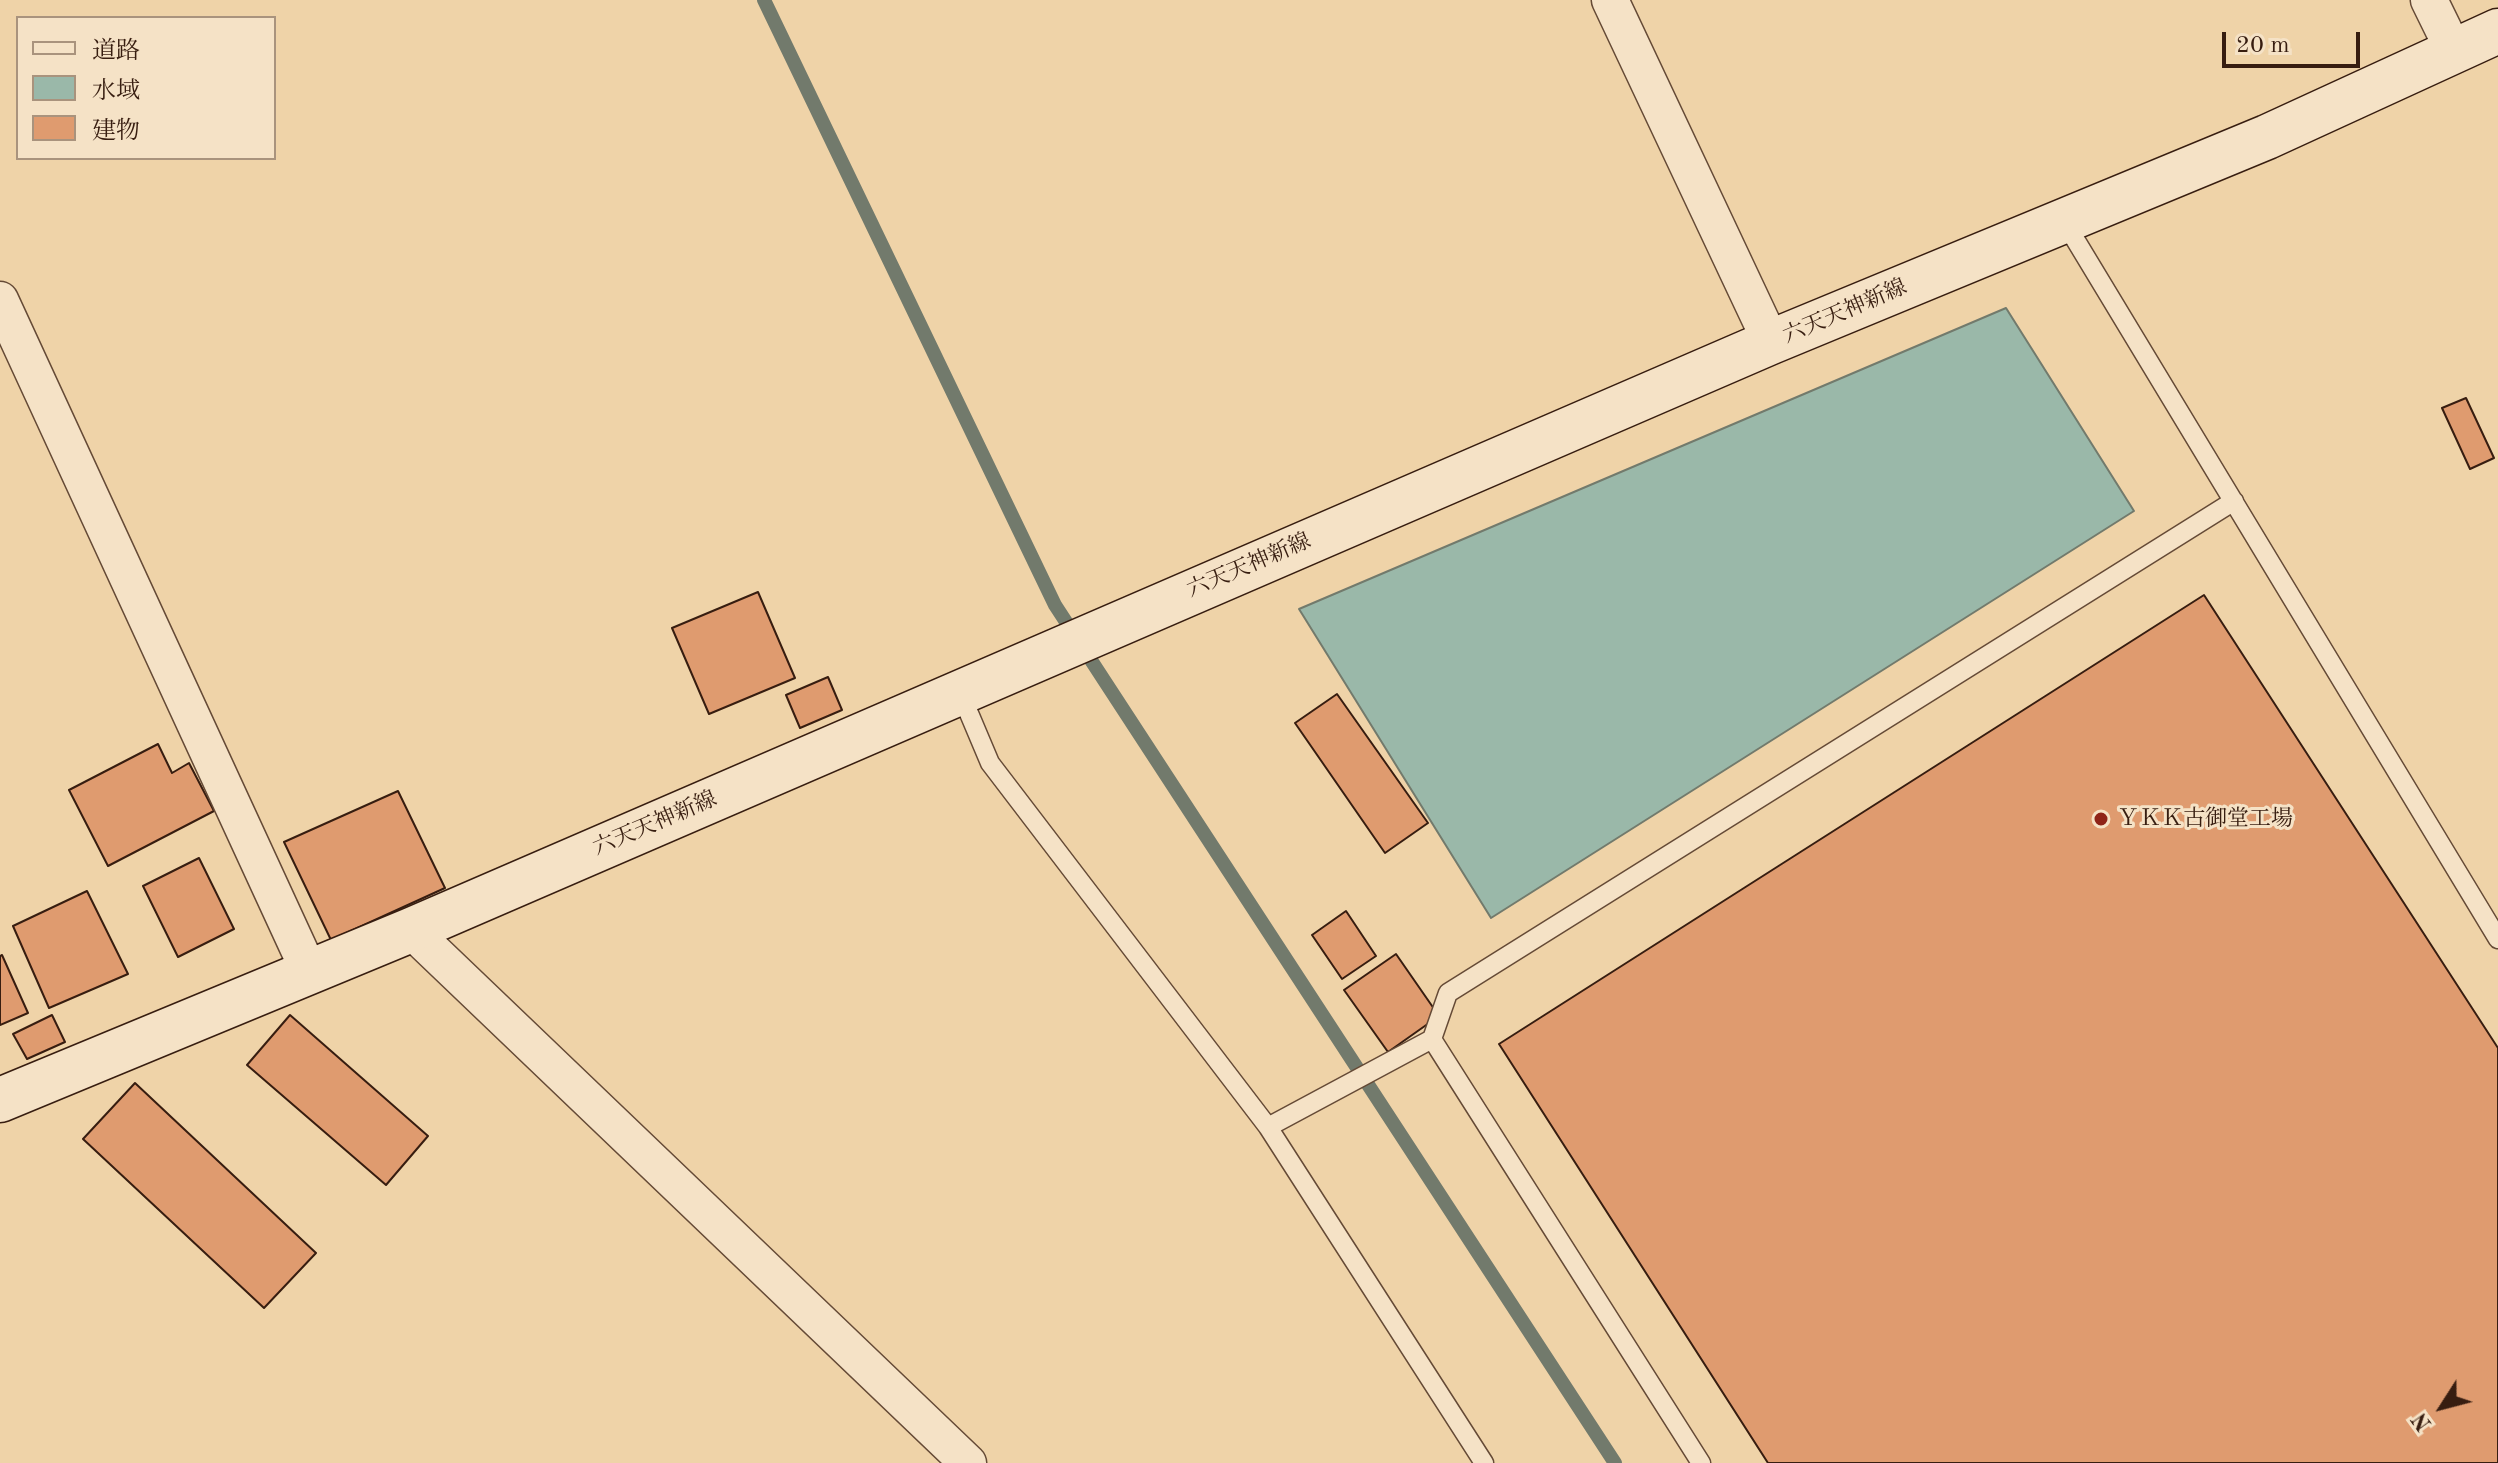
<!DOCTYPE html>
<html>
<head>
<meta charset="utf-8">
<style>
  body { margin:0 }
  #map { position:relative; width:2498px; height:1463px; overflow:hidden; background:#efd3a8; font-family:"Old Standard TT","Noto Serif JP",serif }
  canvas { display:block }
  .legend { position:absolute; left:16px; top:16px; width:260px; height:144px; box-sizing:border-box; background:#f5e2c6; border:2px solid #a9937d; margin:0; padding:10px 14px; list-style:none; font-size:24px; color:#371d10 }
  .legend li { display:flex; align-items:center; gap:16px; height:40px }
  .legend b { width:40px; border:2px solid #a9937d }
  .north { position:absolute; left:2402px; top:1367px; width:80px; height:80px; -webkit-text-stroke:6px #f5e2c6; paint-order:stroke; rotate:234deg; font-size:22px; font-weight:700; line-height:32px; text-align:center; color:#371d10 }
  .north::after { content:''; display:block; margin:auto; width:28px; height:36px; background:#371d10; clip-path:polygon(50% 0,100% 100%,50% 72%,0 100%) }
  .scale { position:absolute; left:2222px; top:32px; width:138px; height:36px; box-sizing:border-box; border:4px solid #371d10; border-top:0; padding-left:10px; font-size:24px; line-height:28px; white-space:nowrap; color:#371d10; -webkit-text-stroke:6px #f5e2c6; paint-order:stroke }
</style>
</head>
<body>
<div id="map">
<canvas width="2498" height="1463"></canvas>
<ul class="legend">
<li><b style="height:10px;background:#f5e2c6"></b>道路</li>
<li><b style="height:22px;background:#9ab8a9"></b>水域</li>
<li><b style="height:22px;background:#df9b6f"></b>建物</li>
</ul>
<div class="north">N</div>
<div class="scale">20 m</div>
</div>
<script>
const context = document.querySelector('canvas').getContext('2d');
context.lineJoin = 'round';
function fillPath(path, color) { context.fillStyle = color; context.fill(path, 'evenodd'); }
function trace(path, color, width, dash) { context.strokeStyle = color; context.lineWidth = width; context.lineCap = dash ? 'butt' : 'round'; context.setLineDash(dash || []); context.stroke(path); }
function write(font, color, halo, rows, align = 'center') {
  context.font = font + ' "Old Standard TT","Noto Serif JP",serif'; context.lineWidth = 6; context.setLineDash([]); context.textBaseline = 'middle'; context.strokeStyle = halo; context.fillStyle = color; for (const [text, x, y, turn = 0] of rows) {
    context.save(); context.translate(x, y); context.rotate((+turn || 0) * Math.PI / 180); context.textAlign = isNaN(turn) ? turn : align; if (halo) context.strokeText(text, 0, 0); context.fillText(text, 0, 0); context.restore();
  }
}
const water = new Path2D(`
  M2006,308L2134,511L1491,918L1299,609Z`);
fillPath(water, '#9ab8a9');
trace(water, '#727a6c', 2);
trace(new Path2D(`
  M764,0L1055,605L1615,1463`), '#727a6c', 14);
const building = new Path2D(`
  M2466,398L2494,458L2470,469L2442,408Z
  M758,592L795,678L709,714L672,628Z
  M2204,595L2498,1048V1463H1768L1499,1044Z
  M828,677L842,710L800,728L786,695Z
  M1337,694L1428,823L1385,853L1295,723Z
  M158,744L172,773L189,763L214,811L108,866L69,790Z
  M398,791L445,888L331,940L284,842Z
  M199,858L234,929L178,957L143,886Z
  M87,891L128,974L49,1008L13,926Z
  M1346,911L1376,956L1342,979L1312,935Z
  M1396,954L1439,1016L1388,1052L1344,990Z
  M2,955L28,1013L0,1025V956Z
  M52,1015L65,1042L27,1059L13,1034Z
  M290,1015L428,1136L386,1185L247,1065Z
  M135,1083L316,1253L264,1308L83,1139Z`);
fillPath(building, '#df9b6f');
trace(building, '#371d10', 2);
const lane = new Path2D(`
  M2064,221L2498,939
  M960,692L990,763L1268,1127
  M1432,1039L1701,1463
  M1484,1463L1268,1127L1432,1039L1448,993L2234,501`);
const street = new Path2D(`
  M1610,0L1771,342
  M2429,0L2454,51
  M0,300L309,971
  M411,930L968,1463`);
const secondary = new Path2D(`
  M0,1100L411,930L1771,342L2267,137L2498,31`);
trace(lane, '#654a36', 21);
trace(street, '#654a36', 39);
trace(secondary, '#371d10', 47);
trace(lane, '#f5e2c6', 18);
trace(street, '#f5e2c6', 36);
trace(secondary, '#f5e2c6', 44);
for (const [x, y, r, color] of [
  [2101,819,8,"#8f2418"]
]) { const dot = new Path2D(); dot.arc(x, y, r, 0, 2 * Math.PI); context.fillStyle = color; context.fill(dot); trace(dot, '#f5e2c6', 3); }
write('22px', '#371d10', '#f5e2c6', [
  ["六天天神新線",1845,312,-23],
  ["六天天神新線",1249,566,-23],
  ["六天天神新線",655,824,-23]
]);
write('22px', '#371d10', '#f5e2c6', [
  ["ＹＫＫ古御堂工場",2117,819]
], 'left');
</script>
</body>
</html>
